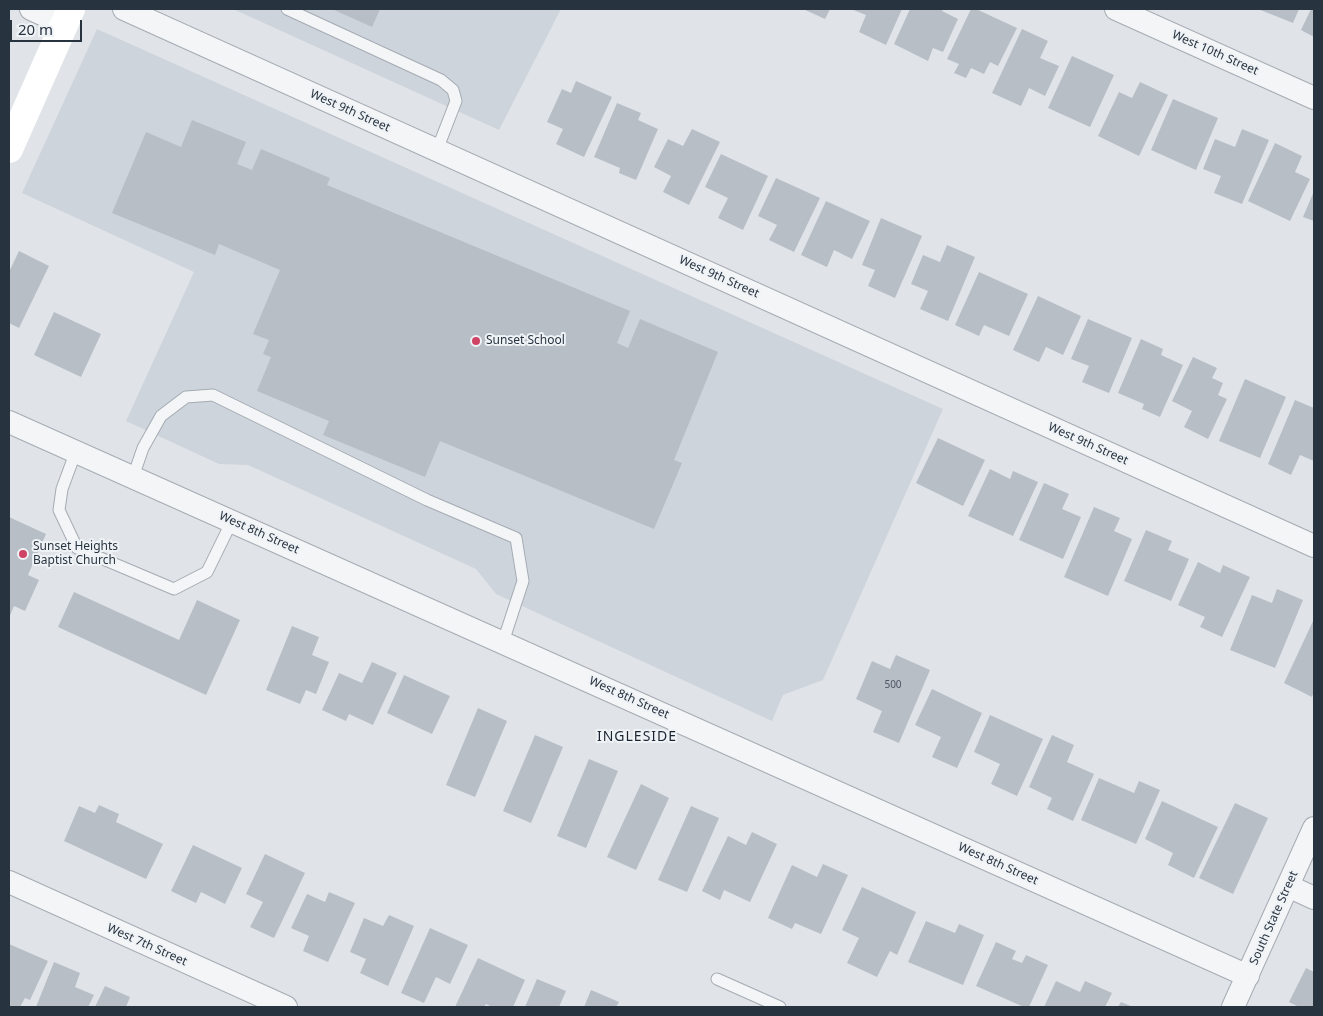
<!DOCTYPE html>
<html>
<head>
<meta charset="utf-8">
<style>
  body { margin:0 }
  #map { position:relative; width:1323px; height:1016px; overflow:hidden; background:#e0e4e9; font-family:"Noto Sans",sans-serif }
  canvas { display:block }
  .frame { position:absolute; inset:0; border:10px solid #283340; pointer-events:none }
  .scale { position:absolute; left:10px; top:20px; width:72px; height:22px; box-sizing:border-box; border:2px solid #283340; border-top:0; padding-left:6px; font-size:15px; line-height:18px; white-space:nowrap; color:#283340; -webkit-text-stroke:4px #eff3f6; paint-order:stroke }
</style>
</head>
<body>
<div id="map">
<canvas width="1323" height="1016"></canvas>
<div class="frame"></div>
<div class="scale">20 m</div>
</div>
<script>
const context = document.querySelector('canvas').getContext('2d');
context.lineJoin = 'round';
function fillPath(path, color) { context.fillStyle = color; context.fill(path, 'evenodd'); }
function trace(path, color, width, dash) { context.strokeStyle = color; context.lineWidth = width; context.lineCap = dash ? 'butt' : 'round'; context.setLineDash(dash || []); context.stroke(path); }
function write(font, color, halo, rows, align = 'center') {
  context.font = font + ' "Noto Sans",sans-serif'; context.lineWidth = 4; context.setLineDash([]); context.textBaseline = 'middle'; context.strokeStyle = halo; context.fillStyle = color; for (const [text, x, y, turn = 0] of rows) {
    context.save(); context.translate(x, y); context.rotate((+turn || 0) * Math.PI / 180); context.textAlign = isNaN(turn) ? turn : align; if (halo) context.strokeText(text, 0, 0); context.fillText(text, 0, 0); context.restore();
  }
}
fillPath(new Path2D(`
  M233,9H561L499,130Z
  M97,29L943,409L823,680L783,695L772,721L496,594L476,569L248,465L219,464L126,421L194,272L22,193Z`), '#ced4db');
fillPath(new Path2D(`
  M332,9H380L372,27Z
  M803,9H830L825,19Z
  M851,9H902L886,45L859,32L866,15Z
  M910,9H943L942,11L958,19L943,52L933,48L928,61L894,44Z
  M971,9H976L1017,28L998,66L990,62L984,74L971,68L966,78L954,73L959,64L947,59Z
  M1258,9H1299L1293,23Z
  M1311,9H1314V37L1301,30Z
  M1022,29L1048,41L1040,58L1059,66L1045,96L1029,88L1021,106L992,93Z
  M1072,56L1114,75L1090,127L1048,108Z
  M576,81L612,97L584,157L556,144L563,129L547,122L562,89L571,93Z
  M1140,82L1168,95L1139,156L1098,136L1119,92L1132,98Z
  M1173,99L1218,118L1196,170L1151,150Z
  M617,103L641,113L638,120L658,129L636,180L619,173L620,168L594,157Z
  M192,120L246,142L237,164L252,170L261,149L330,178L327,185L630,311L617,343L628,348L640,319L718,352L674,460L682,463L654,529L440,441L425,477L323,435L329,421L257,391L271,357L263,354L269,340L253,334L280,270L219,244L215,255L112,213L146,132L181,147Z
  M692,129L720,142L689,205L663,192L671,176L654,167L668,139L683,146Z
  M1242,129L1269,140L1242,204L1214,193L1221,176L1203,169L1215,139L1235,147Z
  M1275,143L1302,156L1295,172L1310,179L1290,221L1248,201Z
  M721,154L768,176L743,230L718,218L728,198L705,187Z
  M776,178L820,198L794,252L769,240L777,225L758,216Z
  M1314,191V221L1303,217Z
  M826,201L870,221L852,259L834,250L827,267L801,255Z
  M881,218L922,236L895,298L868,286L875,270L862,265Z
  M947,245L975,257L948,321L920,309L928,291L911,284L923,255L940,262Z
  M19,251L49,266L19,328L9,323V272Z
  M979,272L1028,294L1009,336L984,325L979,336L955,325Z
  M1038,296L1081,316L1063,355L1046,347L1039,362L1013,350Z
  M54,312L101,334L81,377L34,355Z
  M1088,319L1132,338L1109,393L1082,382L1089,366L1071,359Z
  M1141,339L1163,349L1161,355L1183,365L1160,417L1142,409L1144,404L1118,393Z
  M1193,357L1217,368L1212,378L1223,383L1218,395L1227,399L1208,439L1184,427L1192,411L1172,401Z
  M1245,379L1286,397L1260,458L1219,441Z
  M1295,400L1314,408V461L1300,455L1291,475L1268,464Z
  M938,438L985,460L963,506L916,483Z
  M990,469L1010,479L1013,471L1038,482L1013,536L968,516Z
  M1044,483L1069,494L1062,509L1081,517L1063,559L1019,540Z
  M1094,507L1120,518L1114,531L1132,539L1108,596L1064,577Z
  M9,517L46,534L28,575L39,580L25,611L14,606L9,618Z
  M1146,530L1172,541L1168,550L1189,559L1171,601L1124,581Z
  M1198,562L1220,573L1223,565L1250,577L1222,637L1200,627L1205,617L1178,605Z
  M1277,589L1303,600L1275,668L1230,650L1252,595L1272,603Z
  M74,592L179,640L197,600L240,620L206,695L58,627Z
  M1314,619V691L1312,697L1284,683Z
  M292,626L319,637L312,655L329,662L316,694L306,690L300,704L266,690Z
  M896,655L930,670L899,743L873,732L882,711L856,699L872,661L890,669Z
  M372,662L397,673L373,725L349,714L346,721L322,710L339,673L362,683Z
  M404,675L450,696L432,734L387,713Z
  M932,689L982,713L957,768L932,757L941,737L915,725Z
  M478,708L507,721L475,797L446,785Z
  M990,715L1043,739L1017,796L991,784L1000,764L974,752Z
  M535,735L563,747L531,823L503,811Z
  M1052,735L1074,745L1067,762L1094,774L1073,821L1047,809L1052,798L1029,787Z
  M589,759L618,771L586,848L557,836Z
  M1099,778L1134,793L1139,781L1160,790L1136,844L1081,820Z
  M641,784L669,798L636,870L607,857Z
  M1162,801L1218,827L1194,878L1168,865L1173,853L1145,839Z
  M1235,803L1268,818L1233,894L1199,878Z
  M99,805L119,814L116,822L163,844L146,879L64,841L79,806L95,813Z
  M691,806L719,818L687,892L658,880Z
  M752,832L777,844L750,902L724,890L720,900L702,891L728,836L746,845Z
  M193,845L242,868L225,904L201,892L196,903L171,891Z
  M265,854L305,873L274,938L250,927L263,902L246,894Z
  M823,864L848,875L821,934L795,923L792,929L768,918L792,865L817,877Z
  M862,887L916,912L897,955L890,951L877,977L847,963L859,938L842,930Z
  M329,892L355,903L328,962L303,951L309,936L291,928L307,894L325,902Z
  M389,915L414,926L388,986L360,973L366,959L350,952L364,918L383,926Z
  M926,921L955,933L959,924L984,935L963,985L908,962Z
  M430,928L468,945L450,984L436,977L424,1003L401,993Z
  M996,942L1016,951L1012,959L1022,963L1026,955L1048,965L1029,1007H1024L976,986Z
  M9,944L48,961L30,1000L25,998L20,1007L9,1006Z
  M478,958L525,980L513,1007H492L486,1004L484,1007H455Z
  M54,962L80,973L75,987L94,995L88,1007H36Z
  M1306,968L1314,972V1007H1299L1289,1002Z
  M537,979L566,991L559,1007H525Z
  M1056,981L1080,992L1085,981L1112,993L1105,1007H1044Z
  M105,986L130,997L126,1007H95Z
  M591,990L619,1002L616,1007H584Z
  M1121,1002L1133,1007H1118Z`), '#b7bec6');
const lane = new Path2D(`
  M287,9L441,80L453,90L456,101L437,150
  M76,451L62,489L59,510L77,548L174,589L207,572L232,521
  M133,477L143,448L161,416L186,397L213,395L427,500L516,538L523,581L503,642
  M717,979L780,1007`);
const street = new Path2D(`
  M31,9L64,24
  M124,9L1314,546
  M1116,9L1314,98
  M9,422L1248,976
  M9,882L286,1007
  M1288,886L1314,898
  M1233,1007L1314,828`);
trace(lane, '#a5abb3', 13);
trace(street, '#a5abb3', 24);
trace(lane, '#f3f5f7', 11);
trace(street, '#f3f5f7', 22);
trace(new Path2D(`
  M9,149L71,9`), '#fff', 28);
for (const [x, y, r, color] of [
  [476,341,5,"#cf4465"],
  [23,554,5,"#cf4465"]
]) { const dot = new Path2D(); dot.arc(x, y, r, 0, 2 * Math.PI); context.fillStyle = color; context.fill(dot); trace(dot, '#eff3f6', 2); }
write('10px', '#4c5662', null, [
  ["500",893,685]
]);
write('12px', '#283340', '#eff3f6', [
  ["West 10th Street",1215,53,24],
  ["West 9th Street",350,111,24],
  ["West 9th Street",719,277,24],
  ["West 9th Street",1088,444,24],
  ["West 8th Street",259,533,24],
  ["West 8th Street",629,698,24],
  ["West 8th Street",998,864,24],
  ["South State Street",1274,918,-66],
  ["West 7th Street",147,945,24]
]);
write('12px', '#283340', '#eff3f6', [
  ["Sunset School",486,341],
  ["Sunset Heights",33,547],
  ["Baptist Church",33,561]
], 'left');
context.letterSpacing = '1px';
write('14px', '#1b2431', '#eff3f6', [
  ["INGLESIDE",637,737]
]);
context.letterSpacing = '0px';
</script>
</body>
</html>
